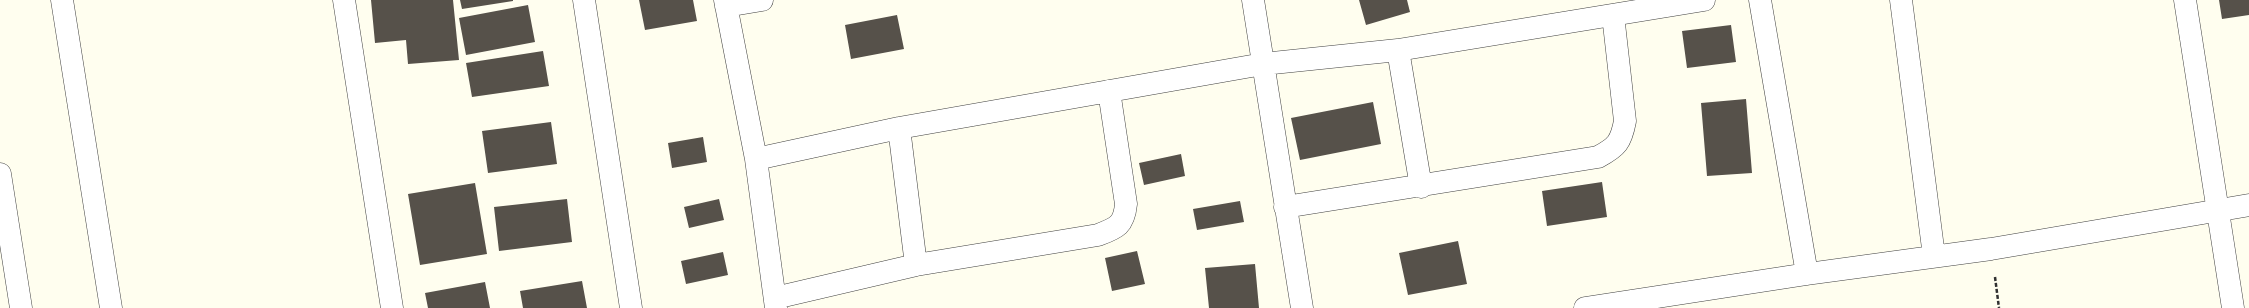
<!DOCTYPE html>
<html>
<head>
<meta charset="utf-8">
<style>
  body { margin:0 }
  canvas { display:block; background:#fffeef }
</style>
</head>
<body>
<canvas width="2249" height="308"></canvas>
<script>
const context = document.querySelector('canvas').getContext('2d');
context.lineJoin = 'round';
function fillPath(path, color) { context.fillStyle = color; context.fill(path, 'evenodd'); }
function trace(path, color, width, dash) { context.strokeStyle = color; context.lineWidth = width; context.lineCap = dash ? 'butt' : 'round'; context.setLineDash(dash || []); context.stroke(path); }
fillPath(new Path2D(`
  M371,0H453L459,60L408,64L406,40L375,43Z
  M460,0H513V1L462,9Z
  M639,0H693L697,21L645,30Z
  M1359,0H1407L1410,12L1366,25Z
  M2219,0H2249V15L2222,19Z
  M528,5L535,42L466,55L459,18Z
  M897,15L904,49L851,59L845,25Z
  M1731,25L1736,62L1687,68L1682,31Z
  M543,51L549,86L472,97L466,63Z
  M1746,99L1752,173L1707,176L1701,103Z
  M1373,102L1381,144L1300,160L1291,118Z
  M551,122L557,164L488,173L482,131Z
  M703,137L707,162L672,168L668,143Z
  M1181,154L1185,176L1144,185L1139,163Z
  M1602,182L1607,217L1547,226L1542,191Z
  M475,183L487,254L420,265L408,194Z
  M567,199L572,242L499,251L494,207Z
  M719,199L724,220L689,228L684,207Z
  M1240,201L1244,222L1197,230L1193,209Z
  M1458,241L1467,284L1408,295L1399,253Z
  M1137,251L1145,284L1112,291L1105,258Z
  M723,252L728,275L686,284L681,261Z
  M1255,264L1259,308H1209L1205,268Z
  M582,281L587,308H523L520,291Z
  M485,282L490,308H428L425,293Z`), '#56514a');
const minor = new Path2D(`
  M62,0L111,308
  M344,0L392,308
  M584,0L631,308
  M725,0L756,159L776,308
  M1253,0L1302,308
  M1760,0L1807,274
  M1901,0L1934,256
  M2185,0L2233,308
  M726,6L762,0
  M756,159L899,128
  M1421,187L1398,50L1704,0
  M1285,207L1598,157C1617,147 1621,142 1625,121L1613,15
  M916,265L899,128L1263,64L1398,50
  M775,298L916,265L1098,235C1117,228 1124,225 1126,204L1109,91
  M1585,308L1807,274L1991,249L2249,205`);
const tertiary = new Path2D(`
  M0,174L21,308`);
trace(minor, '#414141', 23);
trace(tertiary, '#414141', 23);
trace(new Path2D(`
  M1995,277L1999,308`), '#303030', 2.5, [4, 2]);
trace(minor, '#fff', 22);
trace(tertiary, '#fff', 22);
</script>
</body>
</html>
